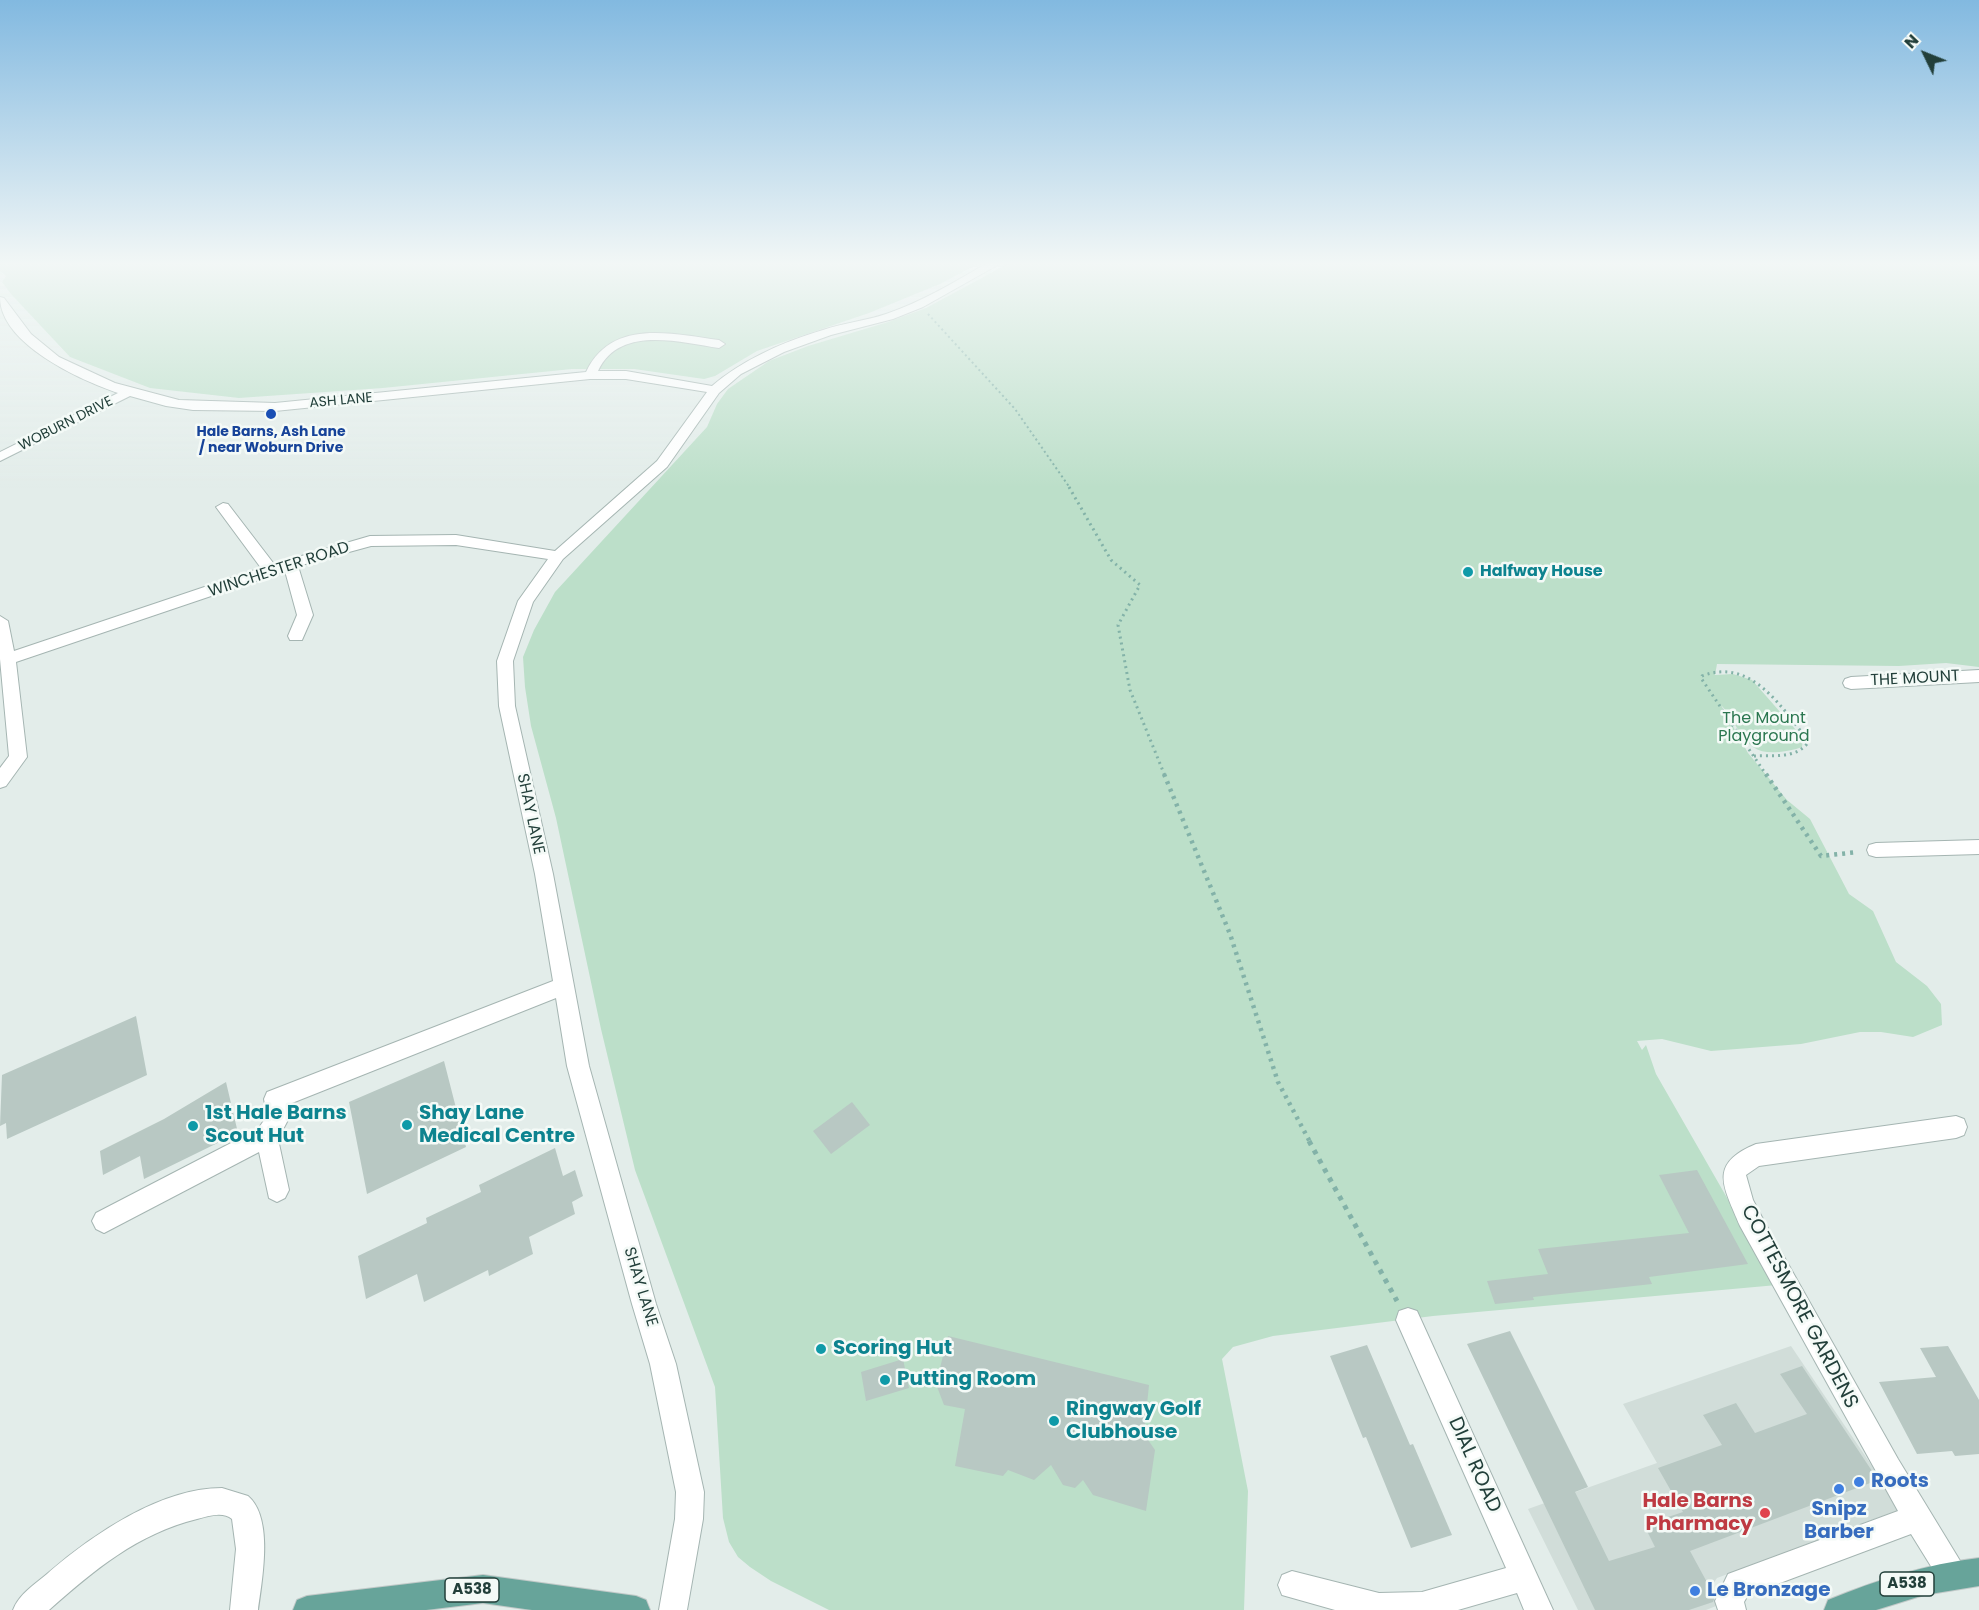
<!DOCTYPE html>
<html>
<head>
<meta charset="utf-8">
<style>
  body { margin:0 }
  #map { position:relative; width:1979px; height:1610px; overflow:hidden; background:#e3edea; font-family:Poppins,sans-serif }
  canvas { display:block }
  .north { position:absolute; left:1895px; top:24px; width:60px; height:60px; -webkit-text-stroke:4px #f4faf7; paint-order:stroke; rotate:313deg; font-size:16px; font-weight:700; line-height:24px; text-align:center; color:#223f3a }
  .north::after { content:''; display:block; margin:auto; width:21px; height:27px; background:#223f3a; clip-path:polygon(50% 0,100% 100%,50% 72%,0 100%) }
</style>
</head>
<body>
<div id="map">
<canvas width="1979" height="1610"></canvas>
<div class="north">N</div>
</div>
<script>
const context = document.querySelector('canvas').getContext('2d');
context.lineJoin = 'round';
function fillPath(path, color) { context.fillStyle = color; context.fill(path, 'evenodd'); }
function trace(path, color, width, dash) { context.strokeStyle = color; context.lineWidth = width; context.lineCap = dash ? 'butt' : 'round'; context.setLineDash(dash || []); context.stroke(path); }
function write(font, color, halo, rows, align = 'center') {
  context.font = font + ' Poppins,sans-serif'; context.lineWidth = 5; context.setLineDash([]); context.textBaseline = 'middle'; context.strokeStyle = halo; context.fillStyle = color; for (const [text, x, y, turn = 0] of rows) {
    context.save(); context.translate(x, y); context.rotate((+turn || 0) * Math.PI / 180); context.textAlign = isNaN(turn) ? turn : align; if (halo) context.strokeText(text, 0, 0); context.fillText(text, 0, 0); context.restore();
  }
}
fillPath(new Path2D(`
  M1791,1346L1901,1509L1717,1578L1711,1587L1716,1606L1706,1610H1578L1528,1509L1657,1463L1623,1404Z`), '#d1ddd9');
fillPath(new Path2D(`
  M0,262H982L940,284L869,313L757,351L715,376L704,379L634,369H572L383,388L239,398L150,388L70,357L11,294L2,282L6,276L0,271Z
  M1011,262H1979V667L1946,663L1899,666L1717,664L1715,675L1733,674L1752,680L1803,738L1802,747C1794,750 1787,751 1779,752C1742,756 1741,726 1721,705L1748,753L1787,800L1810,819L1849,894L1873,911L1896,962L1927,986L1941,1004L1942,1025L1913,1037L1881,1032H1860L1801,1044L1711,1051L1662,1039L1637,1041L1642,1050L1646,1045L1656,1074L1777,1285L1433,1316L1273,1336L1233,1347L1222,1359L1248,1491L1244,1610H829L771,1581L750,1567L738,1557L729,1542L723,1518L715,1387L635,1170L601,1029L556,818L531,726L525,687L523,657L534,630L555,592L707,427L717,404L728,389L769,361L808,346L888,322L926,308Z`), '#bcdfc9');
fillPath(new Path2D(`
  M136,1016L147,1075L7,1139L6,1123L0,1126L2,1075Z
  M444,1061L466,1147L367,1194L349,1102Z
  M226,1082L238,1133L144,1179L140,1156L103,1175L100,1151L164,1119Z
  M852,1102L870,1125L831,1154L813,1131Z
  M555,1148L563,1176L575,1170L583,1196L572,1202L575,1214L529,1237L533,1254L489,1276L488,1270L424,1302L417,1274L366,1299L358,1256L427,1223L426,1218L481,1192L479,1185Z
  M1697,1170L1748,1264L1649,1277L1652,1284L1533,1297L1534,1300L1495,1304L1487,1281L1548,1274L1538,1249L1689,1233L1659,1175Z
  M1510,1331L1588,1487L1575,1492L1609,1561L1655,1547L1644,1525L1683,1512L1658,1468L1722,1445L1703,1415L1736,1403L1755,1433L1807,1414L1780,1374L1802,1366L1878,1480L1690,1551L1715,1597L1713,1602L1689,1610H1595L1467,1344Z
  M948,1336L1149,1385L1144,1434L1155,1450L1146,1511L1093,1495L1083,1480L1075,1488L1063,1485L1051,1465L1034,1480L1008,1470L1003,1476L955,1466L965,1409L944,1405L936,1384Z
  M1367,1345L1410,1445L1413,1444L1452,1535L1411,1548L1366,1437L1363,1438L1330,1356Z
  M1948,1346L1979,1400V1454L1955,1456L1952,1451L1917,1454L1879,1382L1936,1377L1920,1348Z
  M903,1359L909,1388L866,1401L861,1372Z`), '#b8c8c3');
const minor = new Path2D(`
  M989,262H1003L923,307L893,319L831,335L784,352L741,374L719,393L667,467L563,559L533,602L513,661L515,706L553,874L589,1066L656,1304L676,1364L704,1492L703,1519L687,1610H659L675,1519L676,1492L650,1364L632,1304L567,1066L556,998L287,1105L289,1118L278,1139L289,1190L285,1198L277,1202L269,1198L259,1152L104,1233L96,1229L92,1221L96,1213L258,1129L267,1116L264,1099L267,1092L553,981L535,874L499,706L497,661L518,601L548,559L456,545L371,546L298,566L313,615L302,640H290L288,636L297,615L285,571L16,662L27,757L6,786L0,788V768L9,756L0,659V616L8,621L14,651L261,568L216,507L223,503L228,504L274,564L370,536L456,535L555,551L657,461L707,392L626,379H590L275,411L193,410L166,406L130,396L0,461V452L118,393C80,380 0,344 0,297L4,298L31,334L59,357L115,383L179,400L275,403L586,372C612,318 671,334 719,340L725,344L719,348C679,342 619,325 598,371H626L712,386C744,359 783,342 823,330C843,323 865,321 886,314C922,302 956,281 989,262Z
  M1979,670V682L1851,689L1845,687L1843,683L1845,679L1851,677Z
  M1979,840V854L1876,857L1869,855L1867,850L1869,845L1876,843Z
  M1956,1116L1964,1119L1967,1127L1964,1135L1956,1138L1759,1166L1746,1175L1753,1200L1765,1223L1898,1459L1962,1564L1966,1574L1962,1584L1952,1588L1942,1584L1911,1534L1748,1595L1744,1602L1746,1610H1718L1715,1601L1728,1574L1898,1511L1740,1226C1724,1187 1707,1164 1756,1144Z
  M1408,1308L1417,1311L1553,1610H1524L1517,1593L1458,1610H1335L1282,1595L1278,1585L1282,1575L1292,1571L1379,1593L1422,1592L1506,1568L1396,1320L1399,1311Z
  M222,1488L248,1496C274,1518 262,1580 258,1610H230L236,1549L232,1519C223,1511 208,1516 197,1519C137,1534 94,1570 49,1610H13C19,1594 34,1585 47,1574C92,1535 160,1488 222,1488Z`);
const major = new Path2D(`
  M1979,1558V1586L1924,1595L1876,1610H1824L1828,1600C1877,1580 1926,1564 1979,1558Z
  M483,1575L636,1596L646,1600L650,1610H532L483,1603L426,1610H293L297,1600L307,1596Z`);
trace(minor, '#a5b5b2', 2);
trace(major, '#c1c9c8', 2);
trace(new Path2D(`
  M928,314L1015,409L1070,488`), '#83b2a8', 2, [2, 3]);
trace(new Path2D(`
  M1069,487L1111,560L1140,585L1118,625L1130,690L1165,776
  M1754,756C1772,755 1794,759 1807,744L1806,738C1781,706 1750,657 1702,676L1701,678L1767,776`), '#83b2a8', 3, [2, 4]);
trace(new Path2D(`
  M1164,774L1230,934L1278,1082L1310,1142
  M1766,774L1821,856L1858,852`), '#83b2a8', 4.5, [3, 5]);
trace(new Path2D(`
  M1309,1141L1397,1301`), '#83b2a8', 5, [4.5, 6]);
fillPath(minor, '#fff');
fillPath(major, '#67a49a');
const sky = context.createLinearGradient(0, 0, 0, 488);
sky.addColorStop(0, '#82b9e0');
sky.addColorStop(0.54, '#f2f7f6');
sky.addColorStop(1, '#f2f7f600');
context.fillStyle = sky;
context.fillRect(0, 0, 1979, 488);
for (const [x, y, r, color] of [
  [271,414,6,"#1a4fb4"],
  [1468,572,6,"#0f9aa8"],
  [407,1125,6,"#0f9aa8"],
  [193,1126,6,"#0f9aa8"],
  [821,1349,6,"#0f9aa8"],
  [885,1380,6,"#0f9aa8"],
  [1054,1421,6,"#0f9aa8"],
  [1859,1482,6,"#3f7fe0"],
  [1839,1489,6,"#3f7fe0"],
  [1765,1513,6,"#e0444e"],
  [1695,1591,6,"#3f7fe0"]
]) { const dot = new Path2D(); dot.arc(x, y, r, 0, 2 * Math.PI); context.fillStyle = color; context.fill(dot); trace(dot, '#f4faf7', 2); }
write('14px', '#223f3a', '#f4faf7', [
  ["ASH LANE",341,401,-5],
  ["WOBURN DRIVE",66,424,-27]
]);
write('bold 14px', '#164399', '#f4faf7', [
  ["Hale Barns, Ash Lane",271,432],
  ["/ near Woburn Drive",271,448]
]);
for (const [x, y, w] of [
  [1907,1584,54],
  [472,1590,54]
]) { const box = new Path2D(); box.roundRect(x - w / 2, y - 12, w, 24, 4.5); context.fillStyle = '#f4faf7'; context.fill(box); trace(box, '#223f3a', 1.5); }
write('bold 15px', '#223f3a', null, [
  ["A538",1907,1584],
  ["A538",472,1590]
]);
write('16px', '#223f3a', '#f4faf7', [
  ["WINCHESTER ROAD",279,570,-18],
  ["THE MOUNT",1915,679,-3],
  ["SHAY LANE",530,814,78],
  ["SHAY LANE",640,1287,73]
]);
write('bold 16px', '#0d838f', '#f4faf7', [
  ["Halfway House",1480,572]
], 'left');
write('16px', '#2b7750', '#f4faf7', [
  ["The Mount",1764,719],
  ["Playground",1764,737]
]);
write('bold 20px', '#0d838f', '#f4faf7', [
  ["1st Hale Barns",205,1114],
  ["Scout Hut",205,1137],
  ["Shay Lane",419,1114],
  ["Medical Centre",419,1137],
  ["Scoring Hut",833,1349],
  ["Putting Room",897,1380],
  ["Ringway Golf",1066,1410],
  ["Clubhouse",1066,1433]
], 'left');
write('20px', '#223f3a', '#f4faf7', [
  ["COTTESMORE GARDENS",1799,1307,62],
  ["DIAL ROAD",1474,1465,66]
]);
write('bold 20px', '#366cbe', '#f4faf7', [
  ["Roots",1871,1482],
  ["Snipz",1839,1510,"center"],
  ["Barber",1839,1533,"center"],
  ["Le Bronzage",1707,1591]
], 'left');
write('bold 20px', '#be3a42', '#f4faf7', [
  ["Hale Barns",1753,1502],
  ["Pharmacy",1753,1525]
], 'right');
</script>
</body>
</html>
